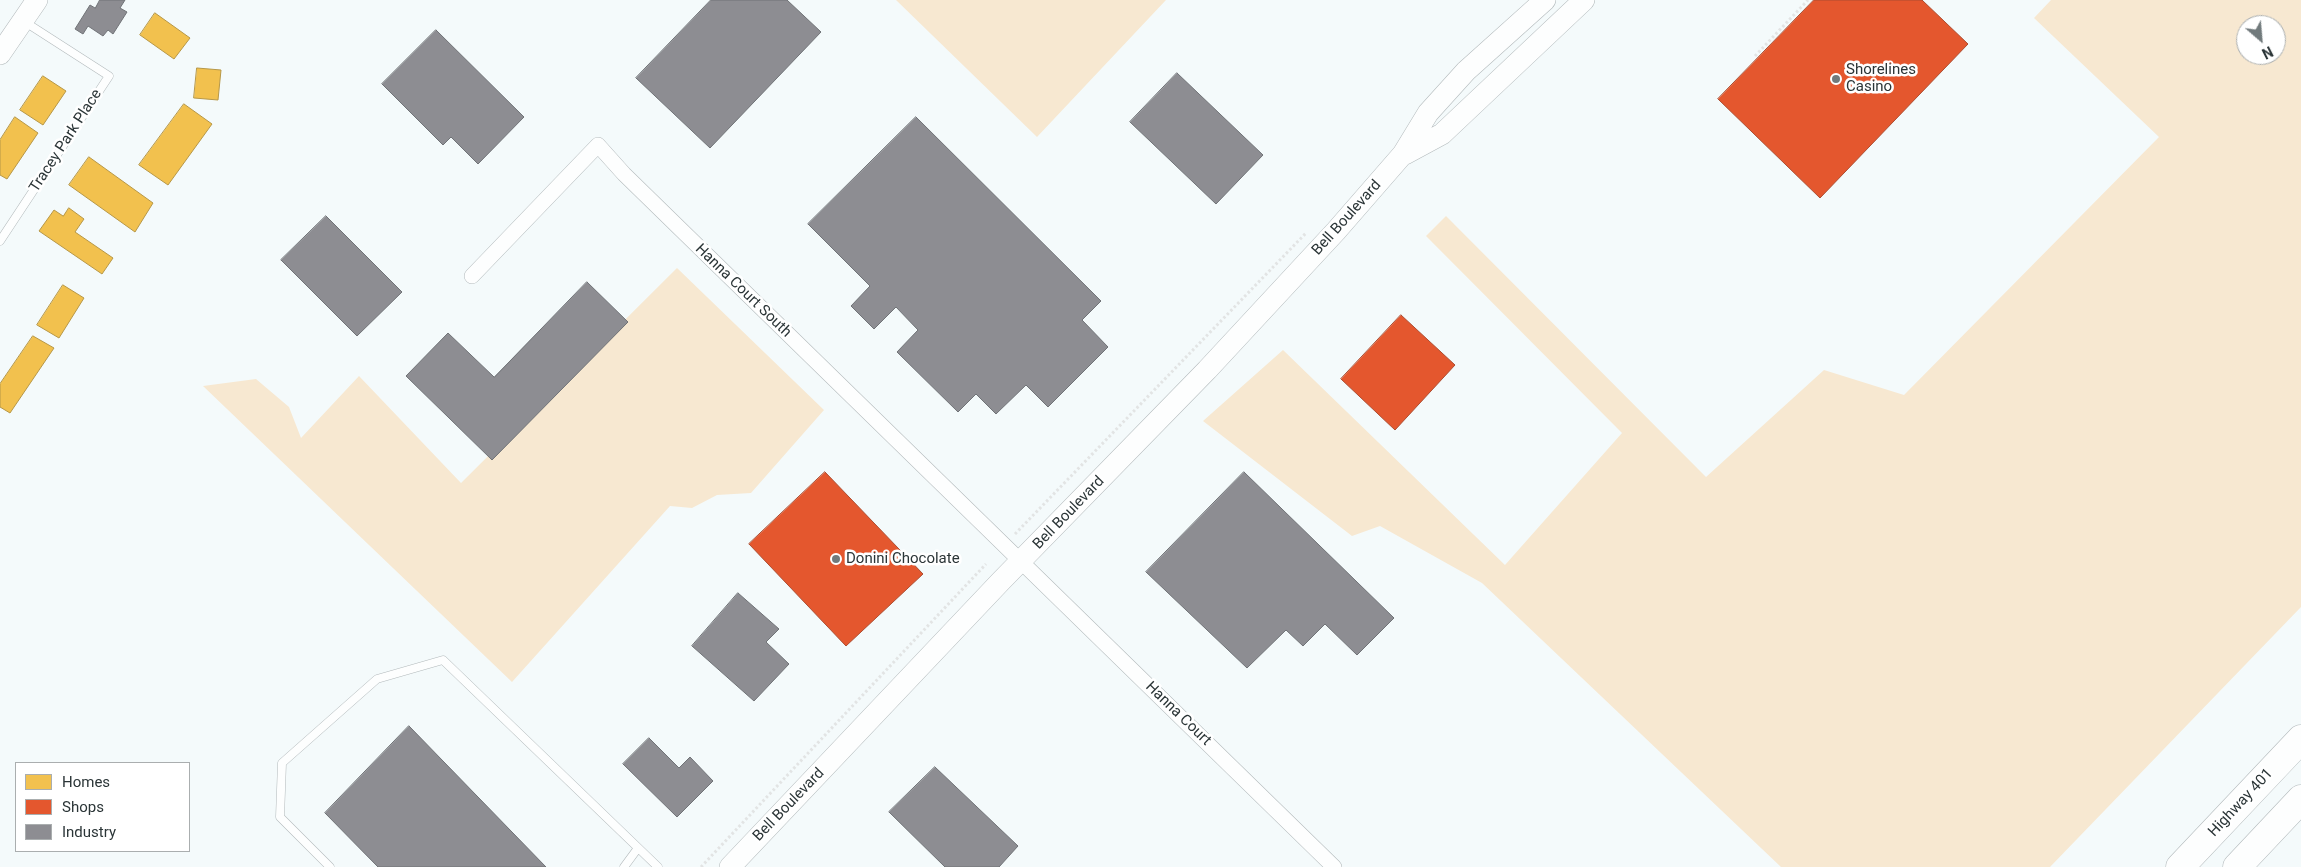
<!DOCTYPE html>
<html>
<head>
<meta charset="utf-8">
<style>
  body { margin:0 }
  #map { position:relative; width:2301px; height:867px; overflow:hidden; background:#f4fafb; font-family:Roboto,sans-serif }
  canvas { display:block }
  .legend { position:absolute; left:15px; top:762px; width:175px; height:90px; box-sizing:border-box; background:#fff; border:1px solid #aaaeaf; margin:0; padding:6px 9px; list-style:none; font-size:15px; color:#2b3537 }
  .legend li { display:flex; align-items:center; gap:10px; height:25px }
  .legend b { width:25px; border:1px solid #aaaeaf }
  .north { position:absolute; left:2236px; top:15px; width:50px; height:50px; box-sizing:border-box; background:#fff; border:1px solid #aaaeaf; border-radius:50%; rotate:153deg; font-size:14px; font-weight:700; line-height:20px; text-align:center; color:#2b3537 }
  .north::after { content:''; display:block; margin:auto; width:18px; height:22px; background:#717a7c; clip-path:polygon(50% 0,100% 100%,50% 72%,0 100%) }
</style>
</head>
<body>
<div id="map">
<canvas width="2301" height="867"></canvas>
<ul class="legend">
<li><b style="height:14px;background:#f2c14e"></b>Homes</li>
<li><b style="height:14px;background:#e4572e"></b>Shops</li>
<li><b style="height:14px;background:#8d8d92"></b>Industry</li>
</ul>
<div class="north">N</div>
</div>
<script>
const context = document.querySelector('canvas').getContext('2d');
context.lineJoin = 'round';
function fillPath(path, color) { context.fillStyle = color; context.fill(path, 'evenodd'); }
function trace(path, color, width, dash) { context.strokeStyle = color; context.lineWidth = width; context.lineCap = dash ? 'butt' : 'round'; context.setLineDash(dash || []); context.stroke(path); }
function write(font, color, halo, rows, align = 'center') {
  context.font = font + ' Roboto,sans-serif'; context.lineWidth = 5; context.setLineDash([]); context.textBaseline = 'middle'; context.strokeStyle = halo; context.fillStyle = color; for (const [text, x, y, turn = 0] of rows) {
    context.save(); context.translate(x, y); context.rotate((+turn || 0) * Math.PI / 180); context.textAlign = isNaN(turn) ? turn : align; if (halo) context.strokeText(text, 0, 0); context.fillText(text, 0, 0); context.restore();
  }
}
fillPath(new Path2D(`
  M896,0H1166L1037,137Z
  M2051,0H2301V607L2050,867H1781L1482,583L1380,526L1352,536L1203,421L1283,350L1505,565L1622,433L1426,236L1446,216L1706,477L1824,370L1904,395L2159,137L2034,18ZM2246,25H2276V55H2246Z
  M677,268L824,410L751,493L717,495L692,508L670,506L512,682L203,386L256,379L289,407L301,438L359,376L461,483Z`), '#f7e8d1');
const homes = new Path2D(`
  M155,13L190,38L174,59L140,35Z
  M197,68L221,70L218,100L194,98Z
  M43,76L66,91L43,125L20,110Z
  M184,104L212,124L168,185L139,165Z
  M15,117L38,133L7,179L0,175V140Z
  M89,157L153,203L135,232L69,185Z
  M69,208L84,219L75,232L113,258L102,274L39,231L54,210L63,216Z
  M63,285L84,298L59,338L37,325Z
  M33,336L54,348L10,413L0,407V384Z`);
fillPath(homes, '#f2c14e');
trace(homes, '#b69747', 1);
const shops = new Path2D(`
  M1814,0H1922L1968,44L1820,198L1718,99Z
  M1401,315L1455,365L1395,430L1341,379Z
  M825,472L923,574L846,646L749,544Z`);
fillPath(shops, '#e4572e');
trace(shops, '#ac4d31', 1);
const industry = new Path2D(`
  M100,0H125L120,8L127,12L113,34L108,30L103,36L88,26L83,34L75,29L90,5L95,8Z
  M711,0H787L821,32L710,148L636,78Z
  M436,30L524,117L478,164L451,137L443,145L382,84Z
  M1177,73L1263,155L1216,204L1130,122Z
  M916,117L1101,301L1082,320L1108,347L1048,407L1026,385L996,414L976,394L958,412L897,352L918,330L896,307L874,329L851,306L870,286L808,224Z
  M326,216L402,292L357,336L281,260Z
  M587,282L628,322L492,460L406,376L448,333L494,377Z
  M1244,472L1394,618L1357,655L1325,624L1303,646L1286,630L1247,668L1146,572Z
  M738,593L779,629L766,642L789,664L754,701L692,646Z
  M409,726L546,867H378L325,813Z
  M649,738L679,768L690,757L713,781L677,817L623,764Z
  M935,767L1018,846L999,867H945L889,812Z`);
fillPath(industry, '#8d8d92');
trace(industry, '#707377', 1);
const lane = new Path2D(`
  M0,241L109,76L25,22
  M330,867L280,817L282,763L377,679L443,660L658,867
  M624,867L638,848`);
const street = new Path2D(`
  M472,276L598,145L624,174L1334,867`);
const secondary = new Path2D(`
  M0,54L37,0
  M1405,154L1442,134L1584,0
  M730,867L1001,581L1207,370L1336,231L1403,154L1428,113L1466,71L1545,0`);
const highway = new Path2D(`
  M2180,867L2301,739
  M2237,867L2301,799`);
trace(lane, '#b2b9bb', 9);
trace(street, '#b2b9bb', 16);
trace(secondary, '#b2b9bb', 22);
trace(highway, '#b2b9bb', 29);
trace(new Path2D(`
  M1755,56L1808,0
  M1015,534L1306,233
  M701,867L986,564`), '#e2e4e4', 3, [2.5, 2.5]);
trace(lane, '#fdfefe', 8);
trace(street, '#fdfefe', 15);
trace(secondary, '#fdfefe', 21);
trace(highway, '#fdfefe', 28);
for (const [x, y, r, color] of [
  [1836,79,5,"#717a7c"],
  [836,559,5,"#717a7c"]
]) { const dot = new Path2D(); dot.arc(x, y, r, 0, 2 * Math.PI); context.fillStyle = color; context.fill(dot); trace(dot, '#fff', 2); }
write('15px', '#2b3537', '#fff', [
  ["Shorelines",1846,70],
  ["Casino",1846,87],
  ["Donini Chocolate",846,559]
], 'left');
write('15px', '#2b3537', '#fff', [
  ["Tracey Park Place",66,141,-57],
  ["Bell Boulevard",1347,218,-48],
  ["Hanna Court South",743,291,44],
  ["Bell Boulevard",1069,513,-46],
  ["Hanna Court",1178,714,44],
  ["Highway 401",2241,803,-47],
  ["Bell Boulevard",789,805,-46]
]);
</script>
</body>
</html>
